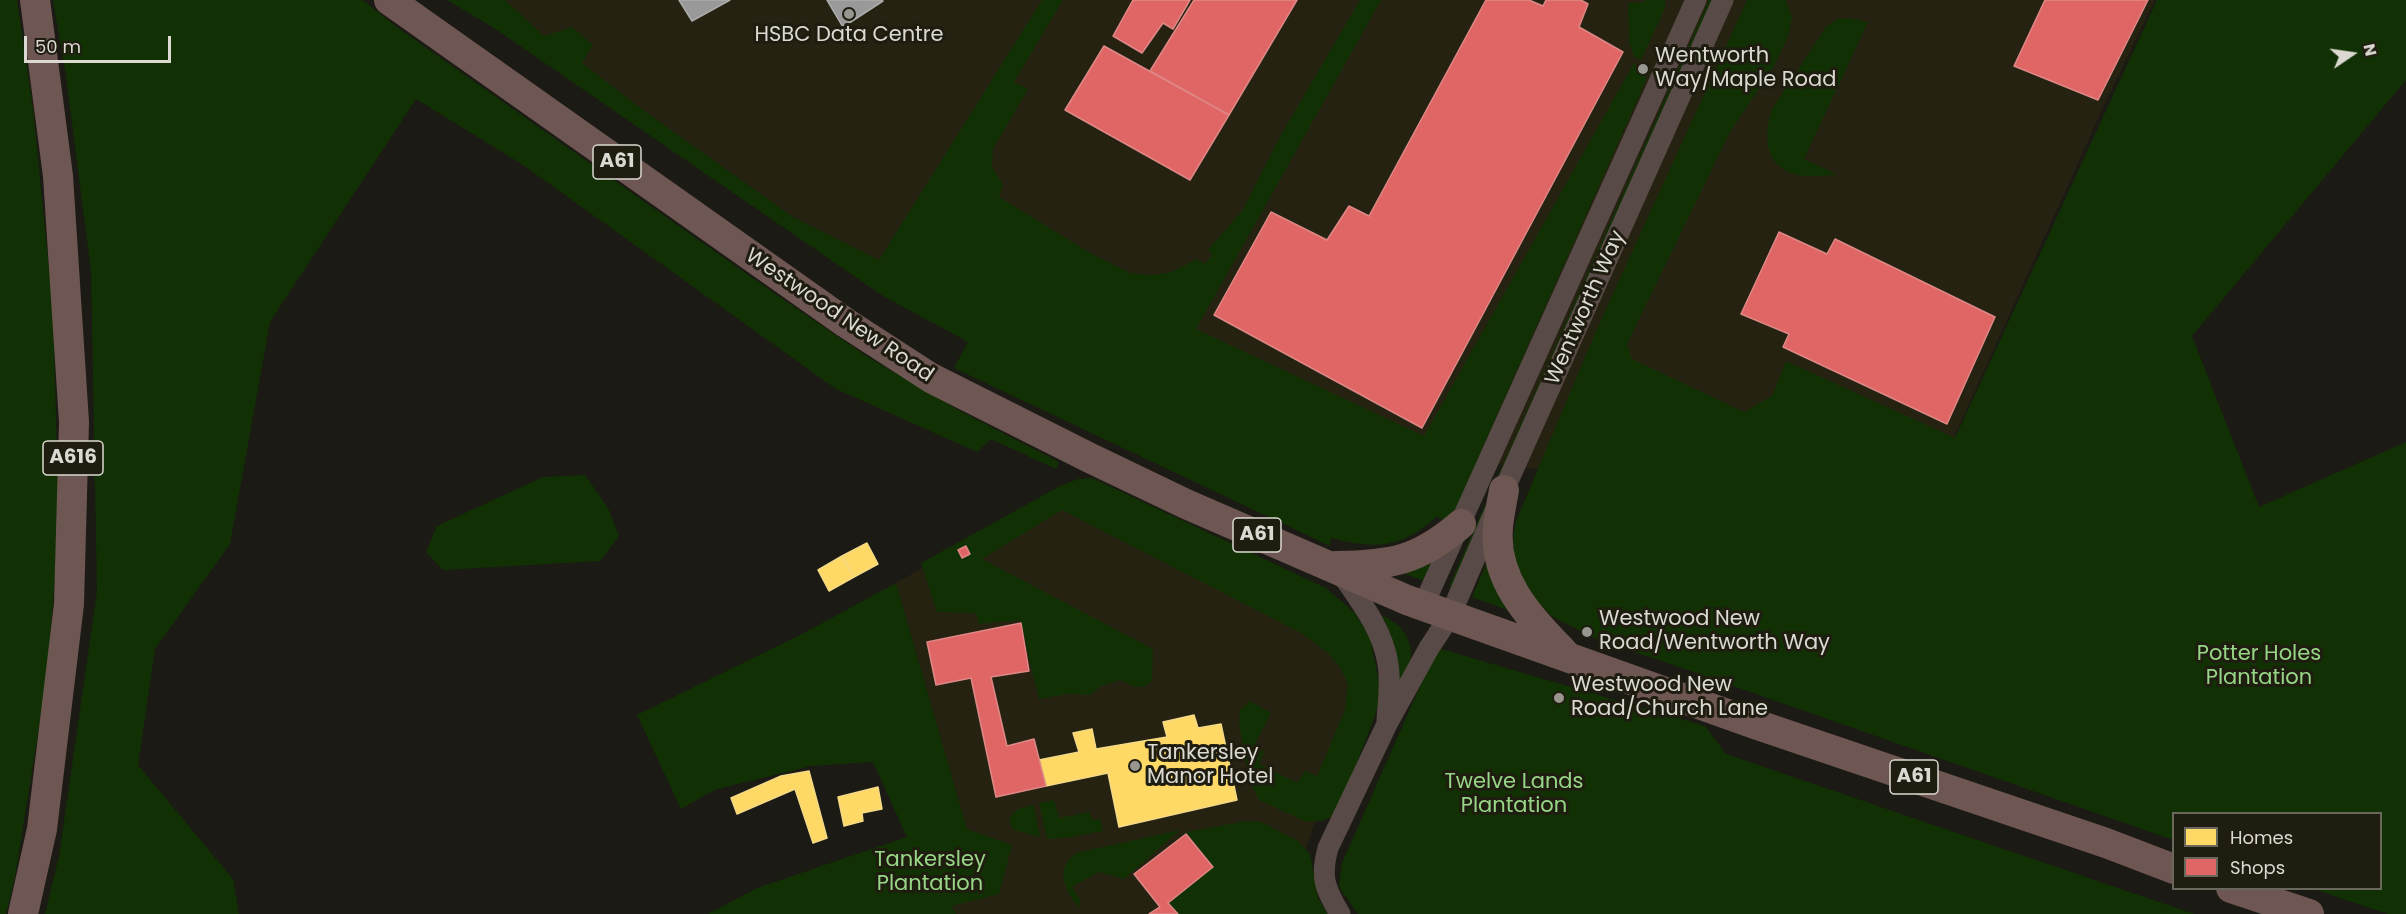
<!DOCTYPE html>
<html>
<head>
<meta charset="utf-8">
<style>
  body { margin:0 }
  #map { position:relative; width:2406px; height:914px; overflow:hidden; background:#1c1a14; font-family:Poppins,sans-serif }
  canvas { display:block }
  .legend { position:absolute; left:2172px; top:812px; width:210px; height:78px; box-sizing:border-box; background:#1f1c10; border:2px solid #6a685d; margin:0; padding:8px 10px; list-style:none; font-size:18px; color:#dbd9d1 }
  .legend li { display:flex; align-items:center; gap:12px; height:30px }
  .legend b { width:30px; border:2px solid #6a685d }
  .north { position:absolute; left:2322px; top:24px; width:60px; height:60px; -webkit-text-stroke:4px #1f1c10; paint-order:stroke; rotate:77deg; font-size:16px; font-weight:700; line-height:24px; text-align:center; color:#dbd9d1 }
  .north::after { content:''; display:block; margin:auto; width:21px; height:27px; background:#dbd9d1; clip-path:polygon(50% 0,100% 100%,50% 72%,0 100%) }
  .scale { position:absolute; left:24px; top:36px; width:147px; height:27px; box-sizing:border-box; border:3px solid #dbd9d1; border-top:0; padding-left:8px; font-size:18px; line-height:21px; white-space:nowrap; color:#dbd9d1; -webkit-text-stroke:4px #1f1c10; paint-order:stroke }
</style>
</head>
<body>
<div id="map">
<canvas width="2406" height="914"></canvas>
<ul class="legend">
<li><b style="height:16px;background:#ffd966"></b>Homes</li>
<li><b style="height:16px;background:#e06666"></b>Shops</li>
</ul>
<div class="north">N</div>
<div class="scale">50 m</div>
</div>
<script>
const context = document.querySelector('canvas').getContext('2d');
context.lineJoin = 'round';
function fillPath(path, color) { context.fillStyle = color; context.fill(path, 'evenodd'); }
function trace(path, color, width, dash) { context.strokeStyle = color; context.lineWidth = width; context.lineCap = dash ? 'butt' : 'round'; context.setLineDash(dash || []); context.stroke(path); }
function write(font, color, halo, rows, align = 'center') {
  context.font = font + ' Poppins,sans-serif'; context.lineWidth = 6; context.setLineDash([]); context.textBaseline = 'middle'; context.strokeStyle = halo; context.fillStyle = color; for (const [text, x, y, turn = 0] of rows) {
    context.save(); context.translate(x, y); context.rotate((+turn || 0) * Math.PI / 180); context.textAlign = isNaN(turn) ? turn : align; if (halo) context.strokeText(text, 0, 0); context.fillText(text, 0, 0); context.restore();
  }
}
fillPath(new Path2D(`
  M505,0H2155L2106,101L1894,570L1571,473L1432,456L915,204L879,261L793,217L643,110L544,36Z
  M1078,479L1302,615L1361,692L1303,856L1315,898L1326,914H956L952,906L967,829L896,583Z`), '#262211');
fillPath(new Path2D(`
  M0,0H17L33,109L53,310L59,527L47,677L15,877L6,914H0Z
  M53,0H363L394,25L778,296L871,359L962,412L1059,462L1056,469L991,439L977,452L836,389L523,165L416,99L270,322L230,544L155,649L138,765L233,879L239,914H45L59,856L97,592L91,271L66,76Z
  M447,0H505L544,36L572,27L593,45L582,63L643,110L793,217L879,260L1042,0H1063L1014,82L1028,89L993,149L992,167L1003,185L999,197L1092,254L1130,273L1152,275L1172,272L1197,259L1204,264L1213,255L1208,250L1242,211L1282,133L1360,0H1381L1196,329L1424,436L1634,63L1647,78L1477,460L1461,524L1436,517C1403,548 1374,550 1331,538L1330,546L954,368L968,342L883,296L494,28Z
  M1645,0H1665V8L1641,60L1634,57L1629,41L1628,3L1644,2Z
  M1709,0H1714L1453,587L1449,586Z
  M1747,0H1786L1792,17L1788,37L1774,66L1730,132L1627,344L1632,359L1744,412L1772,396L1786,361L1955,438L2157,0H2406V80L2192,336L2259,507L2406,442V914H2388L2313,889L2380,888V814H2174L2173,840L1656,659L1602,642L1551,616L1540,604L1522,579L1514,557L1513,537L1516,521L1597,329Z
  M1848,18L1868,22L1804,159L1838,175C1828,175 1816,177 1805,176C1766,172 1762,140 1772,109L1826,27L1838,19Z
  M585,475L608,508L619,536L600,561L443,570L426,552L437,526L543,477Z
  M1092,478L1326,588L1355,613L1370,638L1379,682V702L1373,721L1342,801L1333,816L1321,821L1307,822L1259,800L1252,786L1246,765L1239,724L1240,710L1250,701L1271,713L1255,744L1264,752L1259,764L1297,783L1305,771L1317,776L1345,710L1348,684L1341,669L1328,653L1303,634L1062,510L982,559L1153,649L1152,680L1146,686L1135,687L1120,680L1101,686L1090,695L1068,694L1039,699L1020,620L979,624L976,613L937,612L921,563L1060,486L1078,479Z
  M1492,551L1521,615L1472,597Z
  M1437,555L1424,581L1398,571Z
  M896,583L967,829L1012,845L999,894L952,906L956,914H708L757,888L907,837L873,762L811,766L714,790L681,809L637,715L802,634Z
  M1382,615C1419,633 1415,661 1400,694C1400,665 1394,641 1382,615Z
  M1441,649L1705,726L1726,754L2194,914H1358L1339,887L1342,863L1433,657Z
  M1054,800L1059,818L1090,812L1092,820L1100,819L1103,831L1066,838L1047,839L1039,803Z
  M1034,805L1040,837L1014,830L1009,821C1013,808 1022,808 1034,805Z
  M1246,821L1261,822L1298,841L1310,854L1318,898L1327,914H1178L1168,903L1213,867L1186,832Z
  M1180,830L1124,879L1098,872L1072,887L1080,900L1079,908C1070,897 1058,878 1066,864C1068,860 1073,856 1076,853Z`), '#113004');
const homes = new Path2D(`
  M867,543L878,564L854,577L842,556Z
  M842,556L854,577L829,591L818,570Z
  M1194,715L1198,728L1221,724L1237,800L1119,827L1108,773L1046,786L1039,760L1079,752L1073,733L1092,729L1096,749L1167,737L1163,722Z
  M809,771L827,838L813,843L795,789L737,814L731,798L781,776Z
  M878,787L882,809L862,813L863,821L844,826L838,797Z`);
fillPath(homes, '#ffd966');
trace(homes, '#f4d986', 1.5);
const shops = new Path2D(`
  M1133,0H1190L1173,29L1163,23L1142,53L1113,36Z
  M1194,0H1297L1229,115L1150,71Z
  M1486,0H1529L1543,6L1546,0H1581L1588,4L1579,27L1623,52L1422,428L1214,315L1271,212L1327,240L1349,206L1369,216Z
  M2045,0H2148L2098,100L2014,66Z
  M1104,46L1229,115L1190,180L1065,110Z
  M1779,232L1827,254L1835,239L1995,317L1947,424L1783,347L1789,334L1741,314Z
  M966,546L970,554L962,558L958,550Z
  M1021,623L1029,671L991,677L1007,746L1034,739L1046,786L996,797L971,678L936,685L927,642Z
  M1186,834L1213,867L1168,903L1178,914H1149L1160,907L1134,874Z`);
fillPath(shops, '#e06666');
trace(shops, '#de8886', 1.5);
const industry = new Path2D(`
  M679,0H730L692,21Z
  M827,0H882L883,1L843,27Z`);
fillPath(industry, '#999');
trace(industry, '#adacaa', 1.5);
trace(new Path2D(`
  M1341,573C1360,601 1383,630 1388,664C1391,683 1388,702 1387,721
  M1423,606L1696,0
  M1340,914C1325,889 1320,877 1328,848L1387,724L1429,648L1450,616L1504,490L1723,0`), '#584a46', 21);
trace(new Path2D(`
  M389,0L846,323L931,378L1090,458L1186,504L1407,600L1755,724L2106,843L2174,869
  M1504,490C1502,502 1499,515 1498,527C1493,581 1531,618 1565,654
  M1336,566C1392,565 1418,561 1461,524
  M2231,888L2309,914
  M23,914L42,829L69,604L74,422L58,176L35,0`), '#6e5653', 30);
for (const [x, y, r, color] of [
  [849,14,6,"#98968f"],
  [1643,69,6,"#98968f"],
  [1587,632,6,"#98968f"],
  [1559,698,6,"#98968f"],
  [1135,766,6,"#98968f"]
]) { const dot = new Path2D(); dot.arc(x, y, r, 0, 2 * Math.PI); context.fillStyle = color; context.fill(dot); trace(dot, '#1f1c10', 2); }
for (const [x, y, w] of [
  [617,162,48],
  [73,458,60],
  [1257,535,48],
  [1914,777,48]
]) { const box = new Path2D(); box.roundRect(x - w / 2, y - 17, w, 34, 4.5); context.fillStyle = '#1f1c10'; context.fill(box); trace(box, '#dbd9d1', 1.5); }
write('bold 20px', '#dbd9d1', null, [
  ["A61",617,162],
  ["A616",73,458],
  ["A61",1257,535],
  ["A61",1914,777]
]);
write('21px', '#dbd9d1', '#1f1c10', [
  ["HSBC Data Centre",849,36,"center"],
  ["Wentworth",1655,57],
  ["Way/Maple Road",1655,81],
  ["Westwood New",1599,620],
  ["Road/Wentworth Way",1599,644],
  ["Westwood New",1571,686],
  ["Road/Church Lane",1571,710],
  ["Tankersley",1147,754],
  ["Manor Hotel",1147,778]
], 'left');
write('21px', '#dbd9d1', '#1f1c10', [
  ["Wentworth Way",1586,308,-66],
  ["Westwood New Road",839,316,34]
]);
write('21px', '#98d687', '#1f1c10', [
  ["Potter Holes",2259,655],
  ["Plantation",2259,679],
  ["Twelve Lands",1514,783],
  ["Plantation",1514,807],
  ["Tankersley",930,861],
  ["Plantation",930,885]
]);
</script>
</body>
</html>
